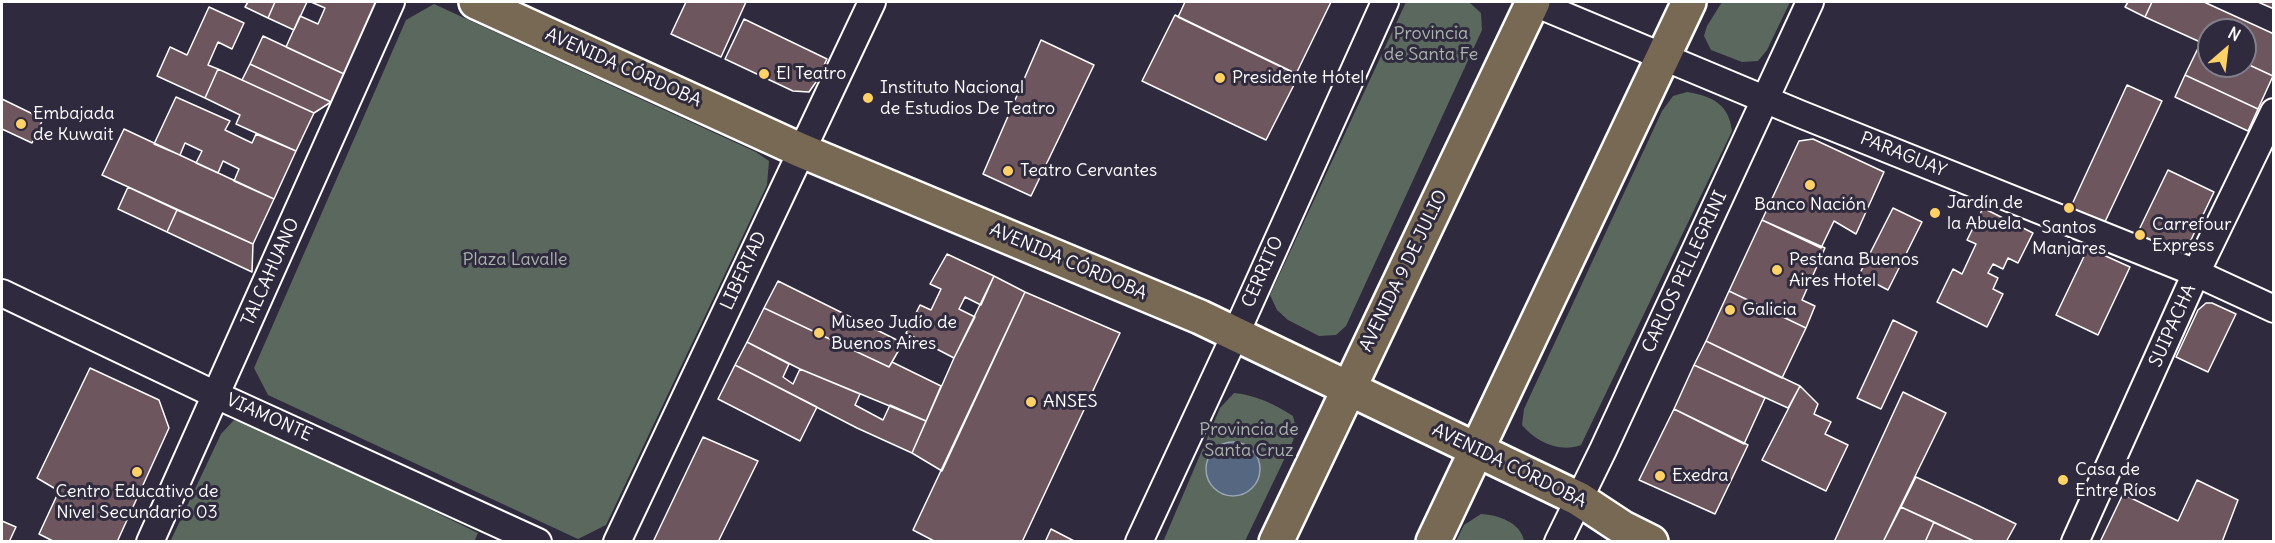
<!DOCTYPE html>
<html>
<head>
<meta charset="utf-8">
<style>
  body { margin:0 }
  #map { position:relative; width:2275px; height:543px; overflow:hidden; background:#2f2a3d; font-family:Delius,sans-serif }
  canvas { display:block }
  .frame { position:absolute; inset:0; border:3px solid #fff; pointer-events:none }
  .north { position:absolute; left:2197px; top:18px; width:60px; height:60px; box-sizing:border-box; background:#2f2a3d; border:2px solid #827f8b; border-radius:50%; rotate:28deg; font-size:16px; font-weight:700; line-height:24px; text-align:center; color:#fff }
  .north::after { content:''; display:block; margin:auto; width:21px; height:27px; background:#ffd166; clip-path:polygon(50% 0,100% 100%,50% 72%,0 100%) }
</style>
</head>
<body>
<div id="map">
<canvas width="2275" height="543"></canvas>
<div class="frame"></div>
<div class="north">N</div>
</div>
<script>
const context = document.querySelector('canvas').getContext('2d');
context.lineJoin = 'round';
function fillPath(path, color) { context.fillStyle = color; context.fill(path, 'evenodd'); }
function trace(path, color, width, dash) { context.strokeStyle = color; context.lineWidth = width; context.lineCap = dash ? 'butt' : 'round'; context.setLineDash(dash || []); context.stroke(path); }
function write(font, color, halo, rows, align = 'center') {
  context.font = font + ' Delius,sans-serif'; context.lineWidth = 6; context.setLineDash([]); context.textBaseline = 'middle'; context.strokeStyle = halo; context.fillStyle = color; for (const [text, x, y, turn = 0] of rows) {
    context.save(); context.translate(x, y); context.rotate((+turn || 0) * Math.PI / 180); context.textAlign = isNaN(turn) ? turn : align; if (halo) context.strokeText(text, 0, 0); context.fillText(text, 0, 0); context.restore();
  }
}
fillPath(new Path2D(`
  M1406,2H1469L1481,13L1482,30L1346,326L1336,335L1319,336L1288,320L1277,310L1270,295Z
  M1722,2H1790L1767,50L1758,61L1742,62L1711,50L1704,36L1707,26Z
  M434,4L756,152L769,161L767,185L606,525L578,539L268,395L254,368L406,20Z
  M1687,92C1712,96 1729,104 1732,131L1581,445C1560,453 1536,442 1522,425L1524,409L1662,111L1673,96Z
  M1234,393C1255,395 1275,404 1293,416L1296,428L1293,441L1245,541L1163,542L1220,408Z
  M234,420L257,425L478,533L474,542H170L221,434Z
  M1481,514C1499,515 1521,523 1524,541H1456L1464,525Z`), '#5a685e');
const water = new Path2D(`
  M1206 469a27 27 0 1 1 54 0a27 27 0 1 1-54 0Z`);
fillPath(water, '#566781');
trace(water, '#9aa4b3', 1.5);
const building = new Path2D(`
  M248,2H275L268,18L245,7Z
  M275,2H307L294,30L268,18Z
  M311,2H374L376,5L344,74L286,47L300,16L318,24L325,8Z
  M686,2H746L721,57L671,34Z
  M1185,2H1331L1296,74L1178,17Z
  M2128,2H2152L2145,17L2125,7Z
  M2152,2H2204L2274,34L2273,76L2245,63V30H2209V46L2145,17Z
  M2258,2H2274V9Z
  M209,7L244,23L232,49L218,42L208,65L218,69L205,98L157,76L170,47L187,55Z
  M1175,15L1299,75L1266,140L1142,81Z
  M744,19L827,59L816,82L809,92L793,91L725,59Z
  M263,36L344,74L331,102L250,64Z
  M1041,40L1094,65L1031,196L983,174Z
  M2201,42L2209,46V66H2245V63L2273,76L2258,109L2185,75Z
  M250,64L331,102L314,113L242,80Z
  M218,69L314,113L296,151L236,124L240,115L205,98Z
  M2185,75L2258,109L2248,131L2175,97Z
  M2127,85L2162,101L2103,226L2069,211Z
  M176,97L230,121L225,130L252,143L256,134L296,151L274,199L234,181L239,169L223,161L218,173L196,163L202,151L185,143L180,155L154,144Z
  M2,99L43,119L32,143L2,129Z
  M124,129L274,199L253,244L102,175Z
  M1813,139L1884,172L1856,234L1834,221L1821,248L1762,220L1799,141Z
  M2168,170L2214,192L2188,246L2182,250L2175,252L2137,234Z
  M128,187L177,210L167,232L118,209Z
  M1893,208L1922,222L1888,290L1859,275Z
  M1983,208L2033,233L2018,263L2008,258L2003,269L1993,264L1988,273L1998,278L1993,289L2003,294L1987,327L1937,302L1953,269L1962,274L1976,244L1967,240Z
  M177,210L253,244L252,272L167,232Z
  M1762,220L1825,248L1802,300L1815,306L1806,328L1729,291Z
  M2088,248L2130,267L2098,335L2056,315Z
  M947,254L994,276L981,305L965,297L959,309L975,317L954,358L906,333L920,305L931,310L941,289L930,284Z
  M994,276L1025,292L942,471L912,453L954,358Z
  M778,281L903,343L889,367L764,308Z
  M1729,291L1806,328L1782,378L1706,341Z
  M1025,292L1120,333L1022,542H936L913,530Z
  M2206,303H2212L2236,314L2208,372L2176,357L2198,310Z
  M764,308L889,367L892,362L941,386L926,421L800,369L747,342Z
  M1893,320L1917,332L1881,409L1857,398Z
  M1706,341L1800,386L1788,408L1694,365Z
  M747,342L789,364L783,377L793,384L800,369L860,394L855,405L883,420L890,405L926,421L912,453L857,428L735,365Z
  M735,365L817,407L800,441L718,399Z
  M1694,365L1765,398L1744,444L1674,409Z
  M90,368L159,400L169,428L117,542H55L39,534L59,491L37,478Z
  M1800,386L1818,404L1814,414L1831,422L1825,434L1848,445L1826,491L1762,460Z
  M1903,392L1946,413L1883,542H1834Z
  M1674,409L1748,445L1715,514L1639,480Z
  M703,437L758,461L718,542H653Z
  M1916,477L1977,505L2016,524L2006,542H1976L1901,507Z
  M2197,480L2238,500L2222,542H2100L2123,494L2178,521Z
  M1901,507L1934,522L1925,542H1883Z
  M2,521L16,527L9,542H2Z
  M1934,522L1976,542H1925Z
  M1051,529L1076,542H1045Z`);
fillPath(building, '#6e565f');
trace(building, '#fff', 1.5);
const minor = new Path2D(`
  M1532,2L1800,114L2196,273L2274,309
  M2,293L216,395L538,542
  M150,542L391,2
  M617,542L872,2
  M1139,542L1236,333L1385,2
  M1558,542L1603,450L1810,2
  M2075,542L2196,273L2274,112`);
const major = new Path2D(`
  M476,2L800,150L1200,317L1579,499L1623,528L1651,542`);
const highway = new Path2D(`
  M1276,542L1533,2
  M1433,542L1689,2`);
trace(minor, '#fff', 30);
trace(major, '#fff', 38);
trace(highway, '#fff', 38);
trace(minor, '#2f2a3d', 26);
trace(major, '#776954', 33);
trace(highway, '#776954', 33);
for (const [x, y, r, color] of [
  [764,74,6,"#ffd166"],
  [1220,78,6,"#ffd166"],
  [868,98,6,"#ffd166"],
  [21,124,6,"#ffd166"],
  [1008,171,6,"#ffd166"],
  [1810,185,6,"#ffd166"],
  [2069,208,6,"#ffd166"],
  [1935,213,6,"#ffd166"],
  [2140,235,6,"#ffd166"],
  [1777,270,6,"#ffd166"],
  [1730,310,6,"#ffd166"],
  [819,333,6,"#ffd166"],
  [1031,402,6,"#ffd166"],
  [137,472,6,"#ffd166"],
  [1660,476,6,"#ffd166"],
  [2063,480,6,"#ffd166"]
]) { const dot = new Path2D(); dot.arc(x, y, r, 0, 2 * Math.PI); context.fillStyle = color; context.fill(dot); trace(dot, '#2f2a3d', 2); }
write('18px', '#acb4ae', '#2f2a3d', [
  ["Provincia",1431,34],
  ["de Santa Fe",1431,55],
  ["Plaza Lavalle",515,260],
  ["Provincia de",1249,430],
  ["Santa Cruz",1249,451]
]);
write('18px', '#fff', '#2f2a3d', [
  ["AVENIDA CÓRDOBA",623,68,24],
  ["PARAGUAY",1903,155,22],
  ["AVENIDA CÓRDOBA",1068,262,23],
  ["LIBERTAD",744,271,-65],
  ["AVENIDA 9 DE JULIO",1404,271,-64],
  ["TALCAHUANO",271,272,-66],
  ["CERRITO",1263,272,-66],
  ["CARLOS PELLEGRINI",1685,272,-65],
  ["SUIPACHA",2173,326,-66],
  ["VIAMONTE",269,418,24],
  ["AVENIDA CÓRDOBA",1509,466,26]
]);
write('18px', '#fff', '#2f2a3d', [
  ["El Teatro",776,74],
  ["Presidente Hotel",1232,78],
  ["Instituto Nacional",880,88],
  ["de Estudios De Teatro",880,109],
  ["Embajada",33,114],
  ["de Kuwait",33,135],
  ["Teatro Cervantes",1020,171],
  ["Jardín de",1947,203],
  ["la Abuela",1947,224],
  ["Banco Nación",1810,205,"center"],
  ["Carrefour",2152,225],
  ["Express",2152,246],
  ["Santos",2069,228,"center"],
  ["Manjares",2069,249,"center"],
  ["Pestana Buenos",1789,260],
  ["Aires Hotel",1789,281],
  ["Galicia",1742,310],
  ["Museo Judío de",831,323],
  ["Buenos Aires",831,344],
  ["ANSES",1043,402],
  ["Casa de",2075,470],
  ["Entre Ríos",2075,491],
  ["Exedra",1672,476],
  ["Centro Educativo de",137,492,"center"],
  ["Nivel Secundario 03",137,513,"center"]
], 'left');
</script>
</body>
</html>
